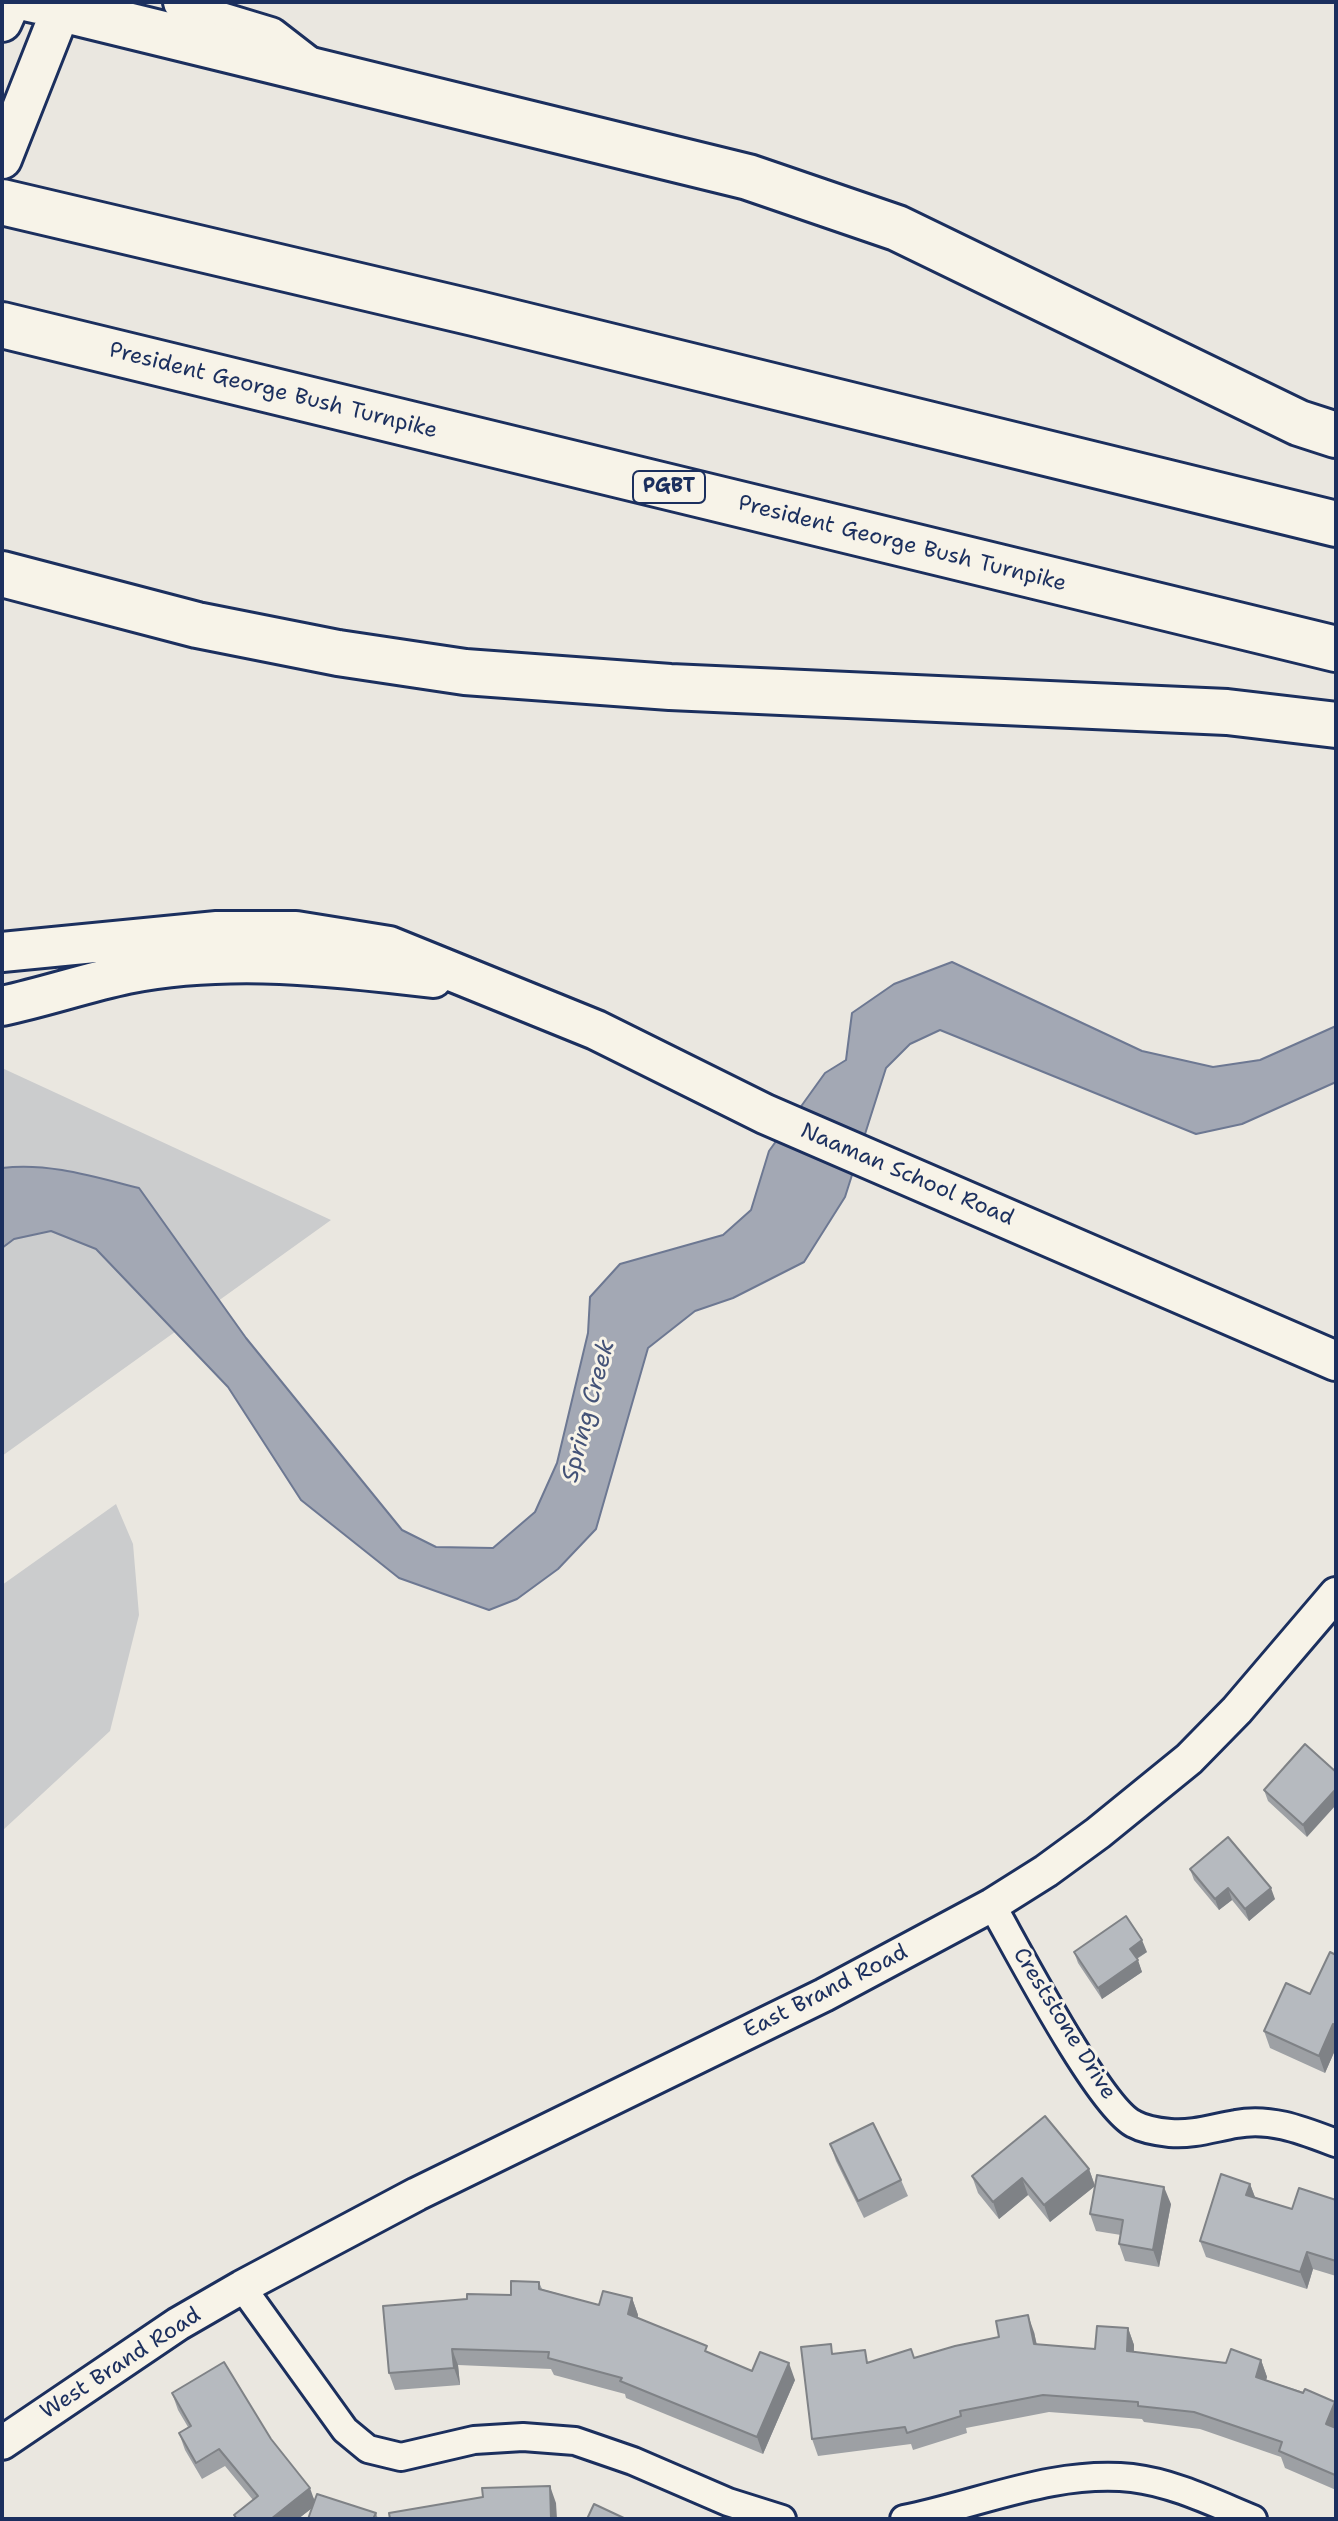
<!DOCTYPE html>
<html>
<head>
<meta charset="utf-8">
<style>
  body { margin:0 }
  #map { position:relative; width:1338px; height:2521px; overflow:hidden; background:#eae7e0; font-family:"Shantell Sans",sans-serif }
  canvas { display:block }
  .frame { position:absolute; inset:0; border:4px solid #1b2f5e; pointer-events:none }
</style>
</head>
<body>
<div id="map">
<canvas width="1338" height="2521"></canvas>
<div class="frame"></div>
</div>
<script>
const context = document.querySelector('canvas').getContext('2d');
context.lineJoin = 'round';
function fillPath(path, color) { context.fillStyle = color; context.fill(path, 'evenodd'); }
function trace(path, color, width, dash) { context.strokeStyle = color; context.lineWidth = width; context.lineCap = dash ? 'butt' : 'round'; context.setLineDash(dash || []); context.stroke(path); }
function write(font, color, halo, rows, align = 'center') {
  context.font = font + ' "Shantell Sans",sans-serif'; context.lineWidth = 6; context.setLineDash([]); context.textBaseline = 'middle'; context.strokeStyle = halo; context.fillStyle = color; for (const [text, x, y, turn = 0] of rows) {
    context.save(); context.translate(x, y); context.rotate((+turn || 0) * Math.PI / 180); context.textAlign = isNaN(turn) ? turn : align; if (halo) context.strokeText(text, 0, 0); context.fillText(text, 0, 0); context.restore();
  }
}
fillPath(new Path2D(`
  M2,1068L331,1220L2,1456Z
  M116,1504L133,1544L139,1615L110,1731L2,1831V1585Z`), '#cbcccd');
const water = new Path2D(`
  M952,962L1142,1051L1213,1067L1260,1060L1336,1026V1082L1242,1124L1196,1134L940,1030L910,1044L886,1068L845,1197L804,1262L733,1298L695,1311L648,1348L596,1529L558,1569L517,1599L489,1610L399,1578L301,1500L228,1387L96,1249L51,1231L14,1239L2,1248V1168C48,1162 95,1177 139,1188L246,1338L402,1530L436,1547L493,1548L535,1512L557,1463L588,1333L590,1297L620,1264L723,1235L751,1210L769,1151L825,1073L846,1060L852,1013L894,984Z`);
fillPath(water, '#a3a8b4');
trace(water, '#6d7892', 2);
const minor = new Path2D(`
  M992,1905C1016,1947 1099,2107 1134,2124C1143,2129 1160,2132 1170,2133C1193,2135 1213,2128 1236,2124C1271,2117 1304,2131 1336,2143
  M242,2287L345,2430L368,2449L401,2457L474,2440L523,2437L575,2441L633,2461L728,2502L782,2519
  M904,2519C980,2504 1052,2470 1132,2478C1174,2483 1214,2503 1253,2519`);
const tertiary = new Path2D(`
  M2,2443L178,2324L242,2287L417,2194L824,1995L992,1905L1046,1871L1098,1833L1189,1759L1237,1710L1336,1594`);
const secondary = new Path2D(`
  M29,2L61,9
  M183,2L204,17L270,37L310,68
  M2,22L11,2
  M2,159L64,2
  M2,952L217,931H296L389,946L596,1030L765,1114L1336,1361
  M2,1006C44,997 85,983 127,974C228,954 333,966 433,978`);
const motorway = new Path2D(`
  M61,9L748,177L897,228L1299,423L1336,435
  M2,202L474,313L1336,524
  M2,325L1336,649
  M2,574L197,625L338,653L465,672L670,687L1227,712L1336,725`);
trace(minor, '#1b2f5e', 32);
trace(tertiary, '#1b2f5e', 38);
trace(secondary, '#1b2f5e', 44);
trace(motorway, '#1b2f5e', 50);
trace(minor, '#f7f3e8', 26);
trace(tertiary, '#f7f3e8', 32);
trace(secondary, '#f7f3e8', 38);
trace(motorway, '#f7f3e8', 44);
fillPath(new Path2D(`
  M1305,1744L1307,1837L1268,1801L1264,1790Z
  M1190,1869L1275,1899L1249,1921L1232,1900L1219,1910L1194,1880Z
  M1074,1952H1147L1137,1959L1142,1972L1102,1999L1078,1963Z
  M1336,1955V2048L1325,2073L1270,2048L1264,2031L1310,1994Z
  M830,2144L901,2180L908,2196L864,2218L836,2161Z
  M1089,2169L1095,2186L1050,2222L1028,2195L999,2219L978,2193L972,2176Z
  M1250,2184L1255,2197L1292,2209L1336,2200V2276L1313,2269L1307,2289L1206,2257L1200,2241Z
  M1171,2204L1159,2267L1125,2261L1119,2244L1121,2235L1096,2231L1090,2214Z
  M539,2282L542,2289L599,2305L632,2298L638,2315V2318L710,2353L752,2371L795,2380L763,2454L626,2398L625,2394L554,2375L551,2369L458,2365L460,2385L395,2390L389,2373L511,2295Z
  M1128,2328L1134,2345V2352L1226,2363L1261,2360L1267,2377L1266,2380L1335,2402L1336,2490L1285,2468L1281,2457L1200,2429L1144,2422L1142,2419L1049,2412L966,2428L967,2433L913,2450L911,2444L818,2456L812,2439L835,2354L870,2362L915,2358L1034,2332L1037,2345L1095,2349Z
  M172,2393L271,2439L315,2500L376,2513L378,2519H308L312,2508L298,2519H235L234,2515L253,2500L225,2466L202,2479L185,2450L179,2433L188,2427L178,2410Z`), '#9da0a4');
fillPath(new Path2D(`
  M1336,1789V1805L1307,1837L1303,1825Z
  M1228,1888L1232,1900L1219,1910L1215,1899Z
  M1271,1888L1275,1899L1249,1921L1245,1909Z
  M1142,1940L1147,1952L1134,1960L1130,1949Z
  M1138,1960L1142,1972L1102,1999L1098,1988Z
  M1333,2024L1336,2032V2048L1325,2073L1319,2056Z
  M1089,2169L1095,2186L1050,2222L1044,2205Z
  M1022,2178L1028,2195L999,2219L993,2202Z
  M1250,2184L1256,2200L1246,2195Z
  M1164,2187L1171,2204L1159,2267L1153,2250Z
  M1307,2252L1313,2269L1307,2289L1300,2272Z
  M632,2298L638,2315L634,2331L628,2314Z
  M1028,2315L1034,2332L1040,2361L1034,2344Z
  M1128,2328L1134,2345L1133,2368L1127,2351Z
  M452,2349L458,2365L460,2385L454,2368Z
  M1261,2360L1267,2377L1262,2394L1256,2377Z
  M789,2363L795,2380L763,2454L757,2437Z
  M1335,2402L1336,2404V2432L1326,2424Z
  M550,2486L556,2503L557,2519H551Z
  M310,2488L316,2505L298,2519H271Z`), '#7f8286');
const building = new Path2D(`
  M1305,1744L1336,1772V1789L1303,1825L1264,1790Z
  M1228,1837L1271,1888L1245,1909L1228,1888L1215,1899L1190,1869Z
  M1126,1916L1142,1940L1130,1949L1138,1960L1098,1988L1074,1952Z
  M1330,1952L1336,1955V2025L1333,2024L1319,2056L1264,2031L1286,1983L1310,1994Z
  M1045,2116L1089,2169L1044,2205L1022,2178L993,2202L972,2176Z
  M873,2123L901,2180L858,2201L830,2144Z
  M1221,2174L1250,2184L1246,2195L1292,2209L1299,2188L1336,2200V2261L1307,2252L1300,2272L1200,2241Z
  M1097,2175L1164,2187L1153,2250L1119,2244L1123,2220L1090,2214Z
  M511,2281L539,2282V2289L599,2305L603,2291L632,2298L628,2314L707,2346L705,2351L752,2371L760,2352L789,2363L757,2437L620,2381L622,2378L548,2358L549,2352L452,2349L454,2368L389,2373L383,2306L467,2299V2294L511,2295Z
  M1028,2315L1034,2344L1095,2349L1097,2326L1128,2328L1127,2351L1226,2363L1231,2349L1261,2360L1256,2377L1303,2393L1305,2389L1335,2402L1326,2424L1336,2428V2472L1335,2475L1279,2451L1282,2442L1194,2412L1138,2406V2402L1043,2395L960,2411L961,2416L907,2433L905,2427L812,2439L801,2347L831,2344L832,2354L865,2350L867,2363L911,2349L914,2358L955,2346L999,2337L996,2321Z
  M224,2362L271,2439L310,2488L271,2519H237L234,2515L258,2496L219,2449L196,2463L179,2433L191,2426L172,2393Z
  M550,2486L551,2519H390L389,2513L483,2497L482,2488Z
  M317,2494L376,2513L373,2519H308Z
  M594,2504L626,2519H587Z`);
fillPath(building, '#b6babf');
trace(building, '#7f8286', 2);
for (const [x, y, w] of [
  [669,487,72]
]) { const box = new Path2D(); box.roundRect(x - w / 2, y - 16, w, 32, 6); context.fillStyle = '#f7f3e8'; context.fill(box); trace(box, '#1b2f5e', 2); }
write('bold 20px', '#1b2f5e', null, [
  ["PGBT",669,487]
]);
write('22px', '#1b2f5e', '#f7f3e8', [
  ["President George Bush Turnpike",273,391,14],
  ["President George Bush Turnpike",902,544,14],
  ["Naaman School Road",907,1175,23],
  ["East Brand Road",826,1992,-27],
  ["Creststone Drive",1064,2024,58],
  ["West Brand Road",121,2364,-33]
]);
write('italic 24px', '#445378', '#f7f3e8', [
  ["Spring Creek",589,1411,-75]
]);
</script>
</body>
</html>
